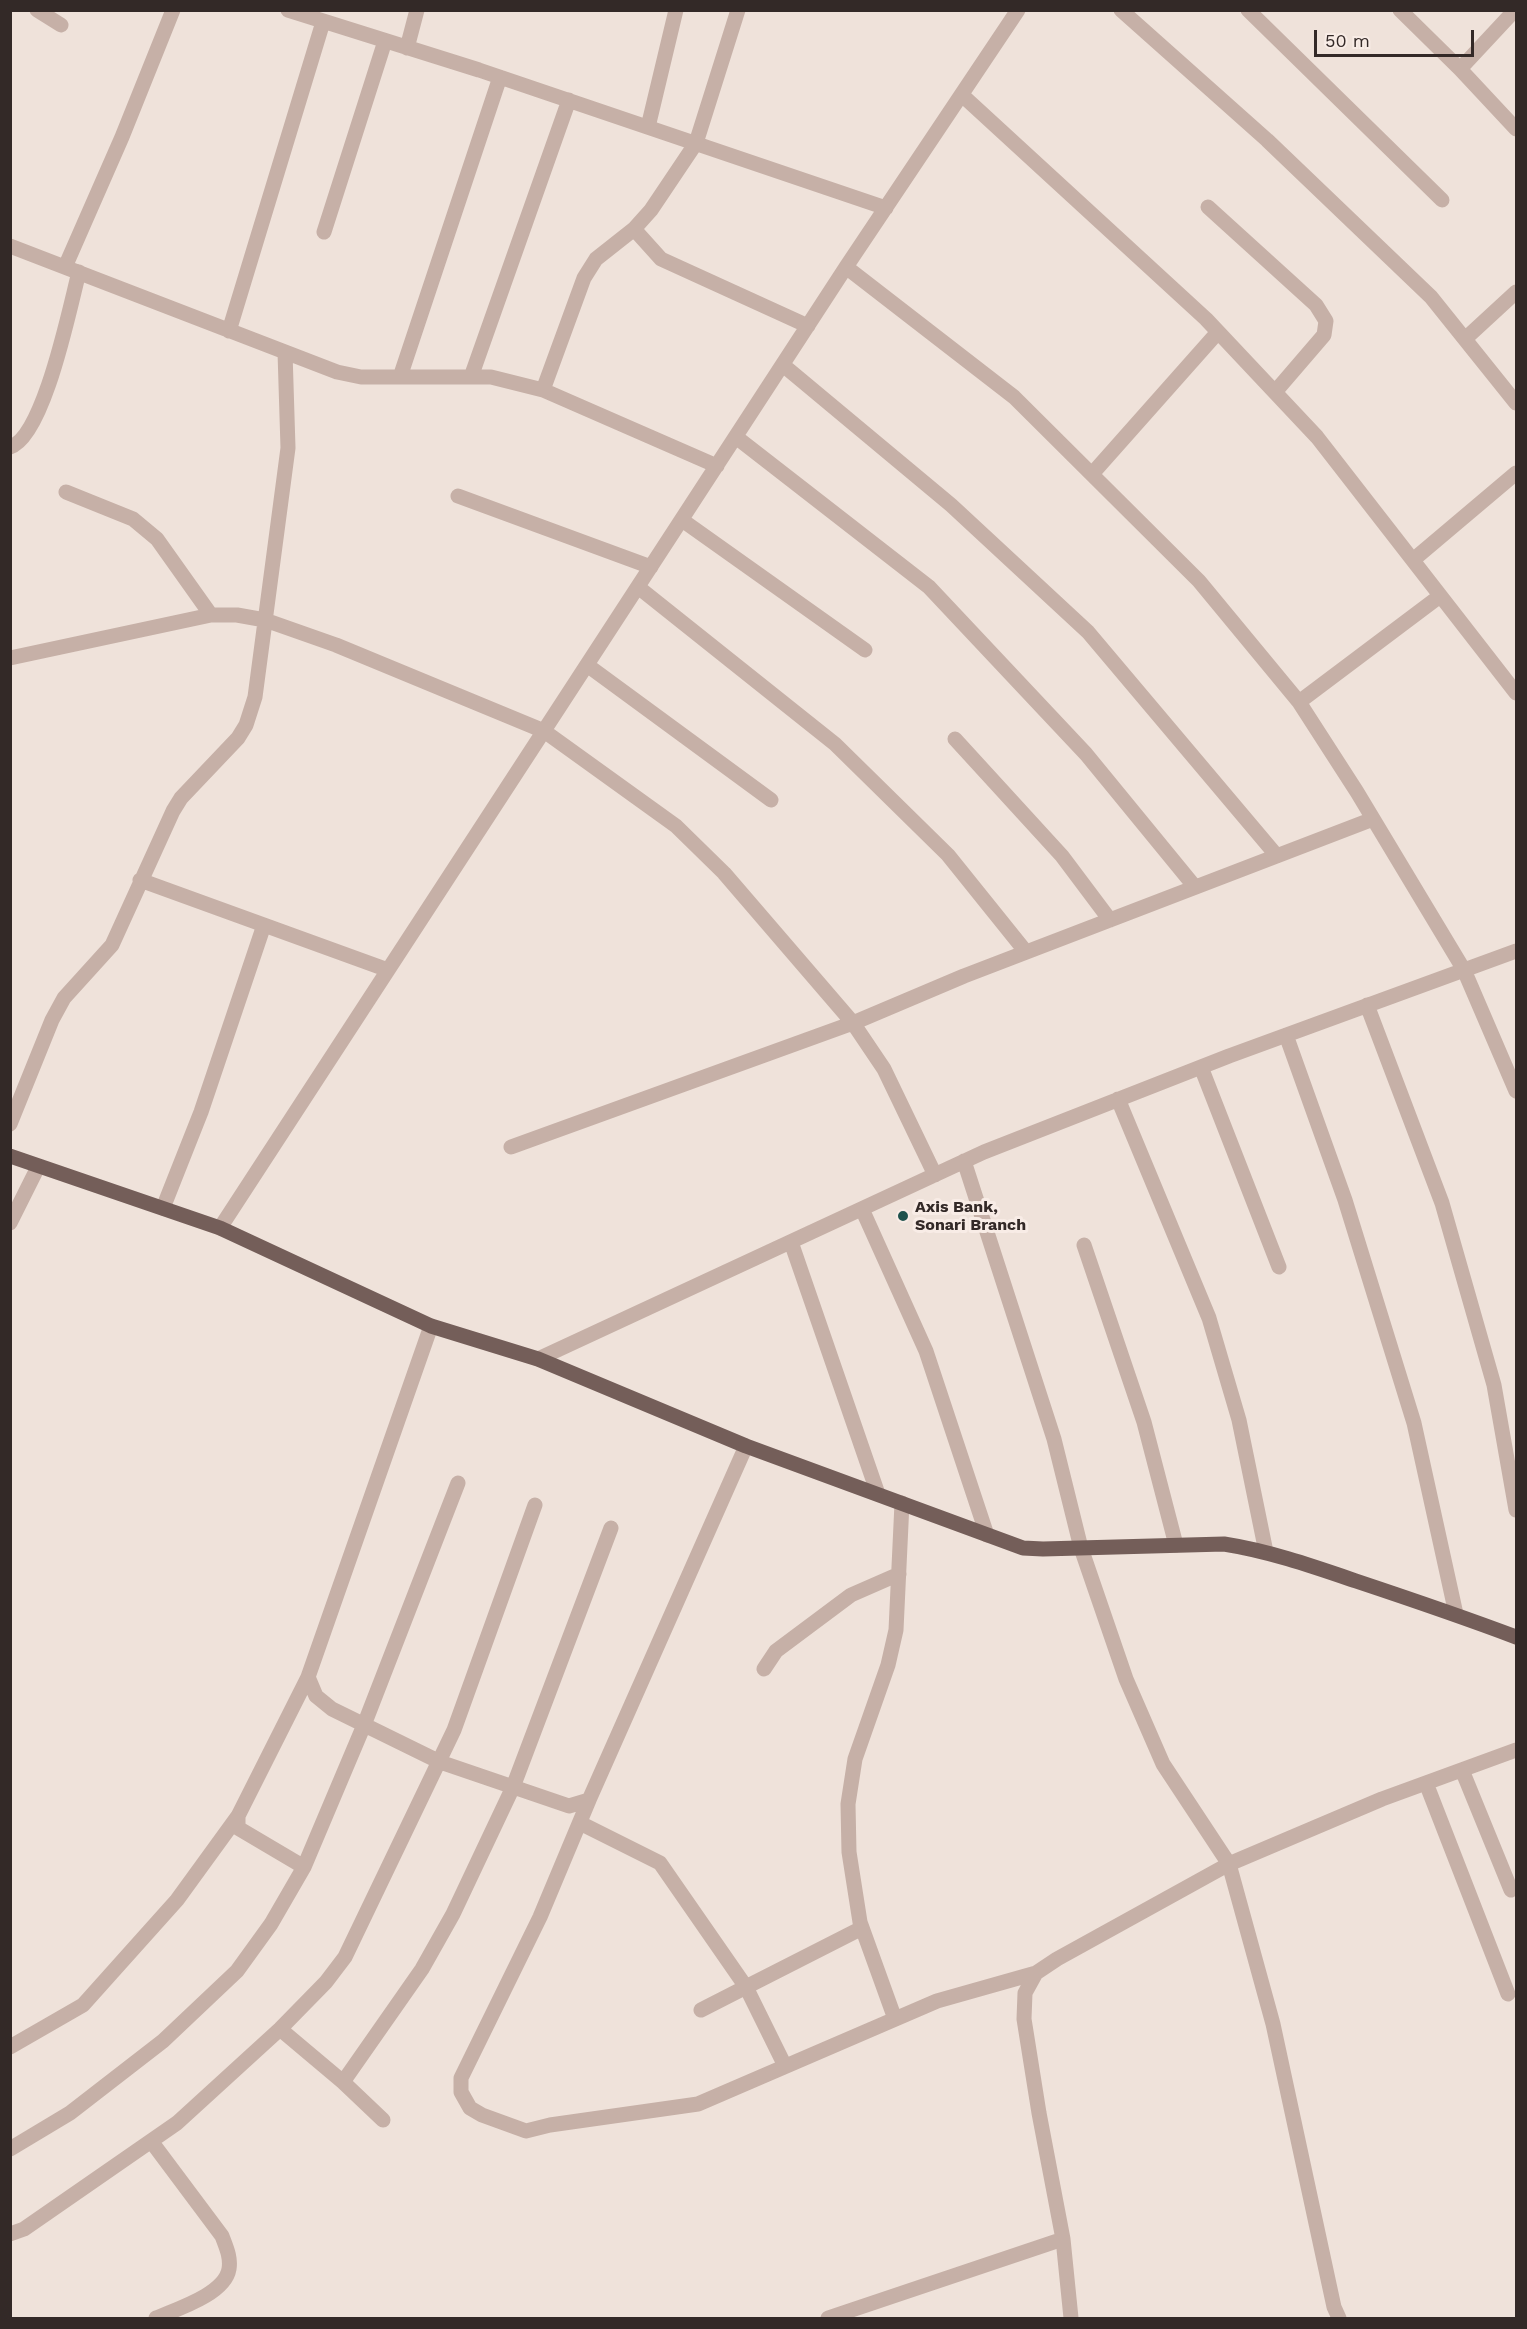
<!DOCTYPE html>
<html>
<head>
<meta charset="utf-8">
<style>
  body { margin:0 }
  #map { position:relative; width:1527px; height:2329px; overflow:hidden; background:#efe2da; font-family:"Work Sans",sans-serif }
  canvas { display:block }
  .frame { position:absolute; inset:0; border:12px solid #332927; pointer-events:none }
  .scale { position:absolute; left:1314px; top:30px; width:160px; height:27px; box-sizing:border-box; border:3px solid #332927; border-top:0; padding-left:8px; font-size:18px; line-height:21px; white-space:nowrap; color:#332927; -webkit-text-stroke:4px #f8ece6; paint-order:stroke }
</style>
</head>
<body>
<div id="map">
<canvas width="1527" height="2329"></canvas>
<div class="frame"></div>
<div class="scale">50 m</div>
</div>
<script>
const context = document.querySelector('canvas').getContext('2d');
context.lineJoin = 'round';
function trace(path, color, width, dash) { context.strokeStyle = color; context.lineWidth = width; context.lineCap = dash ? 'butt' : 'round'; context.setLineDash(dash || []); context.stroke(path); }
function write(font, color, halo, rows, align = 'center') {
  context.font = font + ' "Work Sans",sans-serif'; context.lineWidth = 6; context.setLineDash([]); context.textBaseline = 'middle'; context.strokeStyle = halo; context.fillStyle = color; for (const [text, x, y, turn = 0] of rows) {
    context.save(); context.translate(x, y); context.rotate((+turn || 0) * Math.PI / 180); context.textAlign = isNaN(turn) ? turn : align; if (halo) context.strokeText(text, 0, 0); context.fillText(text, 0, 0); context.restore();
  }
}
trace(new Path2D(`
  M37,10L61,25
  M288,10L479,70L886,208
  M1121,10L1267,140L1431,297L1516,403
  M1248,10L1442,200
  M1400,10L1460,69L1516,129
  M407,48L417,10
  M1460,69L1515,10
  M962,95L1206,319L1317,437L1516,693
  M648,127L676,10
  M1208,207L1316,305L1326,321L1324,335L1275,392
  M634,229L661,259L808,326
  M324,232L385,41
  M10,246L337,372L361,377H491L543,390L717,466
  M65,267L122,137L173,10
  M846,267L1014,397L1199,581L1299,702L1357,792L1464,970L1516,1091
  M229,331L323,22
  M1465,339L1516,292
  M783,365L951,505L1088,632L1277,856
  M400,377L500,77
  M471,377L569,100
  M543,390L584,278L596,259L634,229L651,210L696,143L738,10
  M736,437L929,587L1086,754L1195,887
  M10,447C44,437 70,306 79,272
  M1092,474L1218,332
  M66,492L133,519L157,539L211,615
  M458,496L651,567
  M682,520L865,650
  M1413,560L1516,473
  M638,587L835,744L948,855L1026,952
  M10,658L211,615H237L265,620L336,645L544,731L676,826L724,873L853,1023L884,1069L935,1175
  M587,665L771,800
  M1299,702L1440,596
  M955,739L1062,856L1110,920
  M140,880L388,970
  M1367,1005L1442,1203L1494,1385L1516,1510
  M1286,1035L1345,1200L1414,1423L1456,1614
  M1201,1067L1279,1267
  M1118,1099L1209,1318L1239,1420L1266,1552
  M10,1124L52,1020L64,998L112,945L173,811L181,798L238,738L246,725L255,697L288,448L285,352
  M511,1147L853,1023L964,976L1373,819
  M964,1161L1054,1439L1081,1548L1126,1679L1163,1764L1229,1864L1273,2024L1334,2307L1339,2318
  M163,1208L201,1112L264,925
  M862,1209L926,1351L987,1535
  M10,1223L38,1167
  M220,1228L846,267L1018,10
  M791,1242L878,1494
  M1084,1245L1144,1422L1176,1545
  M431,1326L308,1677L316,1696L332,1709L440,1762L569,1806L589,1800L746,1446
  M538,1359L984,1152L1229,1056L1516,951
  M764,1669L776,1651L851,1595L899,1574
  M1462,1770L1511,1890
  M1426,1783L1508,1994
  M589,1800L540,1917L461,2078V2092L470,2108L482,2115L526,2131L550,2125L698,2104L937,2001L1036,1973
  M580,1823L660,1863L746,1987L862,1928
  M304,1867L238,1828V1816L308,1677
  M701,2010L746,1987L785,2066
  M895,2019L860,1922L849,1852L848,1804L855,1759L888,1665L896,1630L902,1503
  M280,2029L343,2082L383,2120
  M10,2047L83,2005L177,1900L238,1816
  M343,2082L422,1969L453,1914L513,1787L611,1528
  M151,2141L222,2236C226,2247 231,2257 229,2269C225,2294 177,2309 156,2318
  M10,2149L70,2113L163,2041L237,1971L271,1924L304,1867L364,1725L458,1483
  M10,2234L24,2229L177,2123L280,2029L326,1982L345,1957L454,1730L535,1505
  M828,2318L1063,2239
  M1071,2318L1063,2239L1039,2113L1024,2019L1025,1993L1036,1973L1057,1959L1229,1864L1382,1799L1516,1750`), '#c6b0a7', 15);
trace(new Path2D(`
  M10,1156L220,1228L431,1326L538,1359L746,1446L1023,1548L1043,1549L1224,1544C1269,1551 1312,1566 1356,1581C1410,1599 1463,1617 1516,1637`), '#745e59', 15);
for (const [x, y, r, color] of [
  [903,1216,6,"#1f524d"]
]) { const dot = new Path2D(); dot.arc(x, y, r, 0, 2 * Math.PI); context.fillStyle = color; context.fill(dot); trace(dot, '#f8ece6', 2); }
write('bold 16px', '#332927', '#f8ece6', [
  ["Axis Bank,",915,1207],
  ["Sonari Branch",915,1225]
], 'left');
</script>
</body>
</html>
